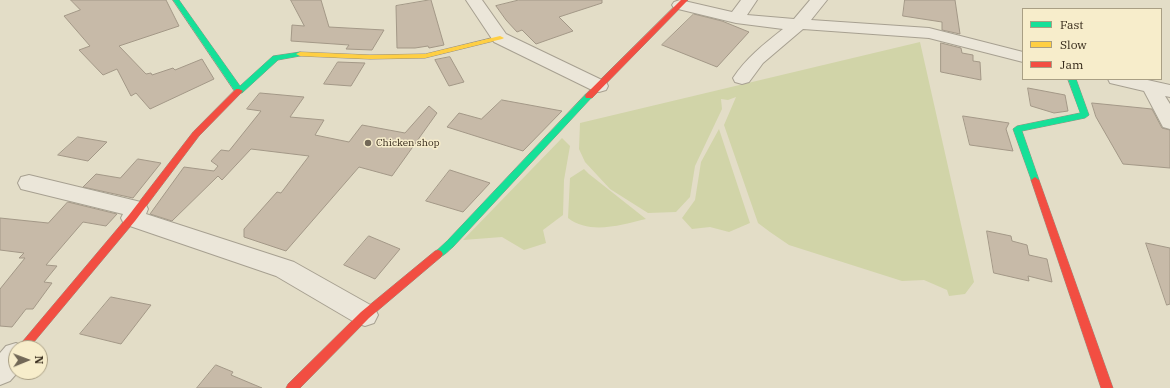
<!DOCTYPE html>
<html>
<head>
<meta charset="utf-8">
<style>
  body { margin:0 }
  #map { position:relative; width:1170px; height:388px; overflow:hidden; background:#e3ddc7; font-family:"IBM Plex Serif",serif }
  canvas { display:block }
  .legend { position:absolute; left:1022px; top:8px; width:140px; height:72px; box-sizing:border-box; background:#f7edcb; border:1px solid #a99f84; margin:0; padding:5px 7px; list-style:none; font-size:12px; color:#35291a }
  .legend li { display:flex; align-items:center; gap:8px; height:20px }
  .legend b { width:20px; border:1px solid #a99f84 }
  .north { position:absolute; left:8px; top:340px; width:40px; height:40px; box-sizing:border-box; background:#f7edcb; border:1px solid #a99f84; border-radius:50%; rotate:89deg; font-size:11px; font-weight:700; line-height:16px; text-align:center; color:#35291a }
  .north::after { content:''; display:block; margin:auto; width:14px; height:18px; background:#726857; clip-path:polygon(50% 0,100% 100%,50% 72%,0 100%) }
</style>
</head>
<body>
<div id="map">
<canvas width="1170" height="388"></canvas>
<ul class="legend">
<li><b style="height:5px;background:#16e098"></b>Fast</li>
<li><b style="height:5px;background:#ffcf43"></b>Slow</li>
<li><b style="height:5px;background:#f24e42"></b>Jam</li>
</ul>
<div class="north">N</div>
</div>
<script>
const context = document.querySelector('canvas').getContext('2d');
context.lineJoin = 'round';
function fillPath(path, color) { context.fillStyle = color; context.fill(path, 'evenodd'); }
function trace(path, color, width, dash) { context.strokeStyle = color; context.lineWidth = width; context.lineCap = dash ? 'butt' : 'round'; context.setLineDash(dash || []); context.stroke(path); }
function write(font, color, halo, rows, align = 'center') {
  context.font = font + ' "IBM Plex Serif",serif'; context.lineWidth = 3; context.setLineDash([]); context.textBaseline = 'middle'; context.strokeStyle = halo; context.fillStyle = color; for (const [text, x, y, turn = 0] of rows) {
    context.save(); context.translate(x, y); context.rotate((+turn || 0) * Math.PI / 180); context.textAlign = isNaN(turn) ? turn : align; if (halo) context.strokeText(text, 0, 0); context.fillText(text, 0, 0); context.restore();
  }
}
fillPath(new Path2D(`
  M920,42L974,282L965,294L949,296L947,290L924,280L902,281L789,245L770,232L758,223L724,125L736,97L728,100L721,99L722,109L695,166L690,197L676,212L648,213L610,189L585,162L579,149L580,123Z
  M719,129L750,223L729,232L710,227L692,229L682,218L695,200L701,162Z
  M562,138L570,146L564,180L563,215L543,230L546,243L524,250L502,237L463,240Z
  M584,169L589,174L646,219C621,225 590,235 568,218L570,178Z`), '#d1d4a8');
const building = new Path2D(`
  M71,0H166L179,26L119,46L146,74L151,73L152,75L173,68L175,70L202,59L214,79L150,109L136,93L131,96L117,69L103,75L79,50L90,46L64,16L80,10Z
  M291,0H321L329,27L384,30L372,50L346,49L349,45L291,41L292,25L304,26Z
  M431,0L444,45L429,48L428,46L415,48H397L396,6Z
  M519,0H602V3L559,17L573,31L536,44L522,30L517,32L506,20L496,6Z
  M905,0H955L960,34L942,30V22L903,16Z
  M694,14L722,21L749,32L717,67L662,45Z
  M941,43L961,48L962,53L973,55V61L980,62L981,80L941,72Z
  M450,57L464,82L449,86L435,60Z
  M338,62L365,63L351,86L324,84Z
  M1028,88L1065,95L1068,111L1054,113L1031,106Z
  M260,93L304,97L290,117L324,120L315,135L349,142L362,125L405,133L429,106L437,113L392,176L359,167L286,251L244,237V229L277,192L281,193L309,156L251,149L222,180L218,176L172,221L150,214L184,167L214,171L218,166L211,161L221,150L229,151L261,111L247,109Z
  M502,100L562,111L523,151L447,127L459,113L481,119Z
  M1092,103L1152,109L1162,128L1170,130V168L1123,164L1096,117Z
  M963,116L1009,123L1006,129L1013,151L970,145Z
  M78,137L107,142L88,161L58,155Z
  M138,159L161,163L133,198L83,187L96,174L120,178Z
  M450,170L490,183L463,212L426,201Z
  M68,202L117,214L106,226L83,222L46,265L57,266L44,282L52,283L33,309H26L12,327L0,326V289L25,258H19L24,253L0,250V218L48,223Z
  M987,231L1011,236L1012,241L1027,245L1029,255L1047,259L1052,282L1028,276L1029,281L994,273Z
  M369,236L400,249L375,279L344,265Z
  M1146,243L1170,248V304L1167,305Z
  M111,297L151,305L121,344L80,334Z
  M216,365L233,372L231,375L262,388H197Z`);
fillPath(building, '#c7baa8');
trace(building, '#a39887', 1);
const street = new Path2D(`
  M466,0H482L506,34L606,82L608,86L606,90L599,92L592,90L494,42Z
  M680,0L732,12L741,0H757L747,15L794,19L810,0H827L811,20L929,28L1023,52V62L929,38L803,29L763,63L749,82L742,84L735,82L733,78C746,58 764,44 783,29L736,23L674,8L672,5L674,2Z
  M1108,79H1143L1170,85V97L1165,96L1170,104V129L1163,127L1144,91L1110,83Z
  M29,175L145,203L148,209L146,214L294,262L374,307L378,315L374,323L365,326L356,323L276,276L124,224L121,218L123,214L21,189L18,183L21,177Z
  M16,343L26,348H16V372H18L10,381L0,385V353L6,346Z`);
const fast = new Path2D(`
  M173,0H179L240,86L273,56L300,52L304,54L300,56L278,60L242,93H236Z
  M1068,79H1076L1089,115L1085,118L1022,131L1039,180L1035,183L1032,182L1013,129L1017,126L1080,113Z
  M586,94H592L593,96L453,247C448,251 442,259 435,257L433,254L447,241Z`);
const slow = new Path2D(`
  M500,36L504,38L502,39L425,58L370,59L300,56L296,54L300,52L370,55L425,54Z`);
const jam = new Path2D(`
  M681,0H688L592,98H586L585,96L586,94Z
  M236,89H239L243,91L199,136L135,221L29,348H17L129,215L193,132Z
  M1035,177L1039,180L1113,388H1101L1031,180Z
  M438,250L441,251L443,254L441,257L369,318L300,388H286L288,384L361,312L435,251Z`);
trace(street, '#a7a091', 2);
trace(fast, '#979081', 1);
trace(slow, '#979081', 1);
trace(jam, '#979081', 1);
fillPath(street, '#ebe6d9');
fillPath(fast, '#16e098');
fillPath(slow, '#ffcf43');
fillPath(jam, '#f24e42');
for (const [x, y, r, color] of [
  [368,143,4,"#726857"]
]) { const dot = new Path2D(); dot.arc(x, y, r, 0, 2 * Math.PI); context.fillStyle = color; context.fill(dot); trace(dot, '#f7edcb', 1.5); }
write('10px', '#35291a', '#f7edcb', [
  ["Chicken shop",376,143]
], 'left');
</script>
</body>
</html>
